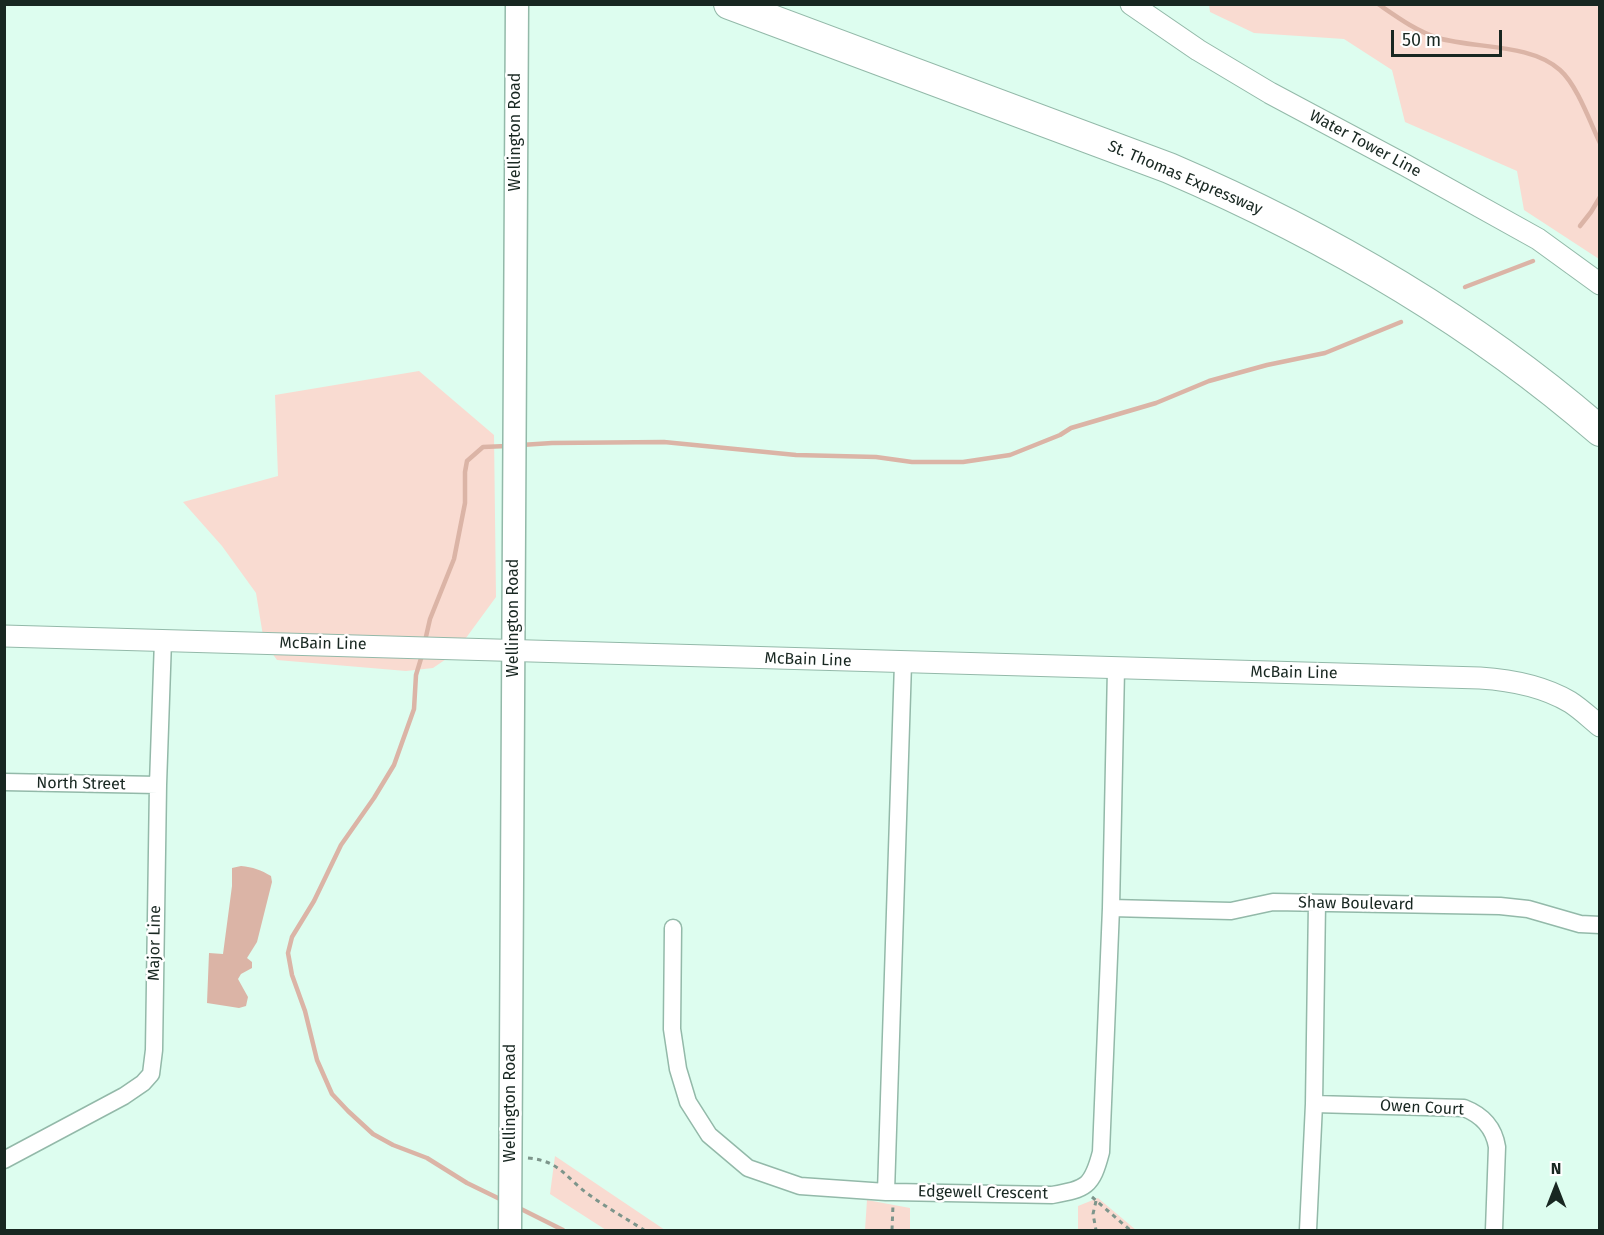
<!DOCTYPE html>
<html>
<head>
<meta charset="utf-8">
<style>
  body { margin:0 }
  #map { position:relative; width:1604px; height:1235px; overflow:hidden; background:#ddfdef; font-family:"Fira Sans",sans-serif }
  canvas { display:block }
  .frame { position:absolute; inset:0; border:6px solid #182721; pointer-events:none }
  .north { position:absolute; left:1526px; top:1157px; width:60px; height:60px; -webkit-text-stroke:4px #fff; paint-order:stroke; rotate:0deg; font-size:16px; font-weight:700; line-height:24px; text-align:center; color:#182721 }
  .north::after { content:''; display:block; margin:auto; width:21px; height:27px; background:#182721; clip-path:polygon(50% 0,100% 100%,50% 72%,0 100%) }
  .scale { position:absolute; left:1391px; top:30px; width:111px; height:27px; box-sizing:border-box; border:3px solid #182721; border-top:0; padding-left:8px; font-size:18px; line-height:21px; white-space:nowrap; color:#182721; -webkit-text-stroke:4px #fff; paint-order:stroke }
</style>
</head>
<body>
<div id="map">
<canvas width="1604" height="1235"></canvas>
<div class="frame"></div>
<div class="north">N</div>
<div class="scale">50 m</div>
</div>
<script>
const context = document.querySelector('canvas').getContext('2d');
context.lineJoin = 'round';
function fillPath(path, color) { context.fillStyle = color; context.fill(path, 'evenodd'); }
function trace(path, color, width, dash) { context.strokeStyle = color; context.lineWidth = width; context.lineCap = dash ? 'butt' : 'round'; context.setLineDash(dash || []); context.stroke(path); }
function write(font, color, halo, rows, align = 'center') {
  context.font = font + ' "Fira Sans",sans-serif'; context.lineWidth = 5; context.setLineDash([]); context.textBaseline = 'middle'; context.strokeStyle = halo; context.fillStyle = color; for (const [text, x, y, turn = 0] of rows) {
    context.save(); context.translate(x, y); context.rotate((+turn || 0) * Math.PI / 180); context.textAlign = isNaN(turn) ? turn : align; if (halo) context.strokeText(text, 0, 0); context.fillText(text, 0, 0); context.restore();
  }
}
fillPath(new Path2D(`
  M1209,5H1599V259L1524,210L1517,171L1405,122L1392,70L1344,39L1254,33L1210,12Z
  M419,371L494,435L496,597L455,653L433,668L406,671L277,660L264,642L256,593L222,546L183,502L278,476L275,395Z
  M555,1156L665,1230H606L550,1194Z
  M1098,1198L1136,1230H1078V1206Z
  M867,1200L910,1208V1230H865Z`), '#f9dbd1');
fillPath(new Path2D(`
  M241,866C253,867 261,870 271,876L272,882L257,942L247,958L252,962V968L241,974L238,979L248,997L246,1006L239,1008L207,1003L209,953L223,954L232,886V868Z`), '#dbb4a6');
trace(new Path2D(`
  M1378,4C1397,17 1416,31 1438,38C1476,49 1530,43 1560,70C1577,85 1590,122 1600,143
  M1580,226L1591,212L1600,197
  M1465,287L1533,261
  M521,445L552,443L664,442L796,455L876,457L912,462H963L1010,455L1060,435L1071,428L1156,403L1209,381L1267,365L1325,353L1401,322
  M425,641L430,619L454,559L465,503V472L467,461L483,447L507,446
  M423,652L416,675L414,709L394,765L374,798L341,845L314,901L292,937L288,953L292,975L305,1011L317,1060L332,1094L348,1111L373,1134L393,1145L427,1158L467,1183L504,1201
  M517,1207L563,1230`), '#dbb4a6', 4.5);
const minor = new Path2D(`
  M903,663L886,1192H893L1052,1195C1086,1189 1092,1187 1101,1152L1111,908L1116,669
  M4,782L158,785
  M1111,908L1231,911L1273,902L1500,906L1528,909L1580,924L1600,925
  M673,928L672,1029L678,1069L688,1102L709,1135L748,1168L800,1186L886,1192
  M1314,1104L1464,1108C1482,1115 1494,1128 1497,1147L1494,1230
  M4,1160L124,1096L143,1083L151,1074L154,1050L158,785L163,640
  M1308,1230L1314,1104L1317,903`);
const tertiary = new Path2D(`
  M1131,4L1198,50L1270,93L1405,165L1538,239L1600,284
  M4,636L1480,678C1511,680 1543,686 1570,702C1581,709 1590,718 1600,726`);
const secondary = new Path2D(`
  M510,1230L517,4`);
const motorway = new Path2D(`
  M729,4L1169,168C1325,235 1472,320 1600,431`);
trace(minor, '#93b9a9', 19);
trace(tertiary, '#93b9a9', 23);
trace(secondary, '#93b9a9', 25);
trace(motorway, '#93b9a9', 32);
trace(new Path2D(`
  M528,1158C560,1161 565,1177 588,1194C606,1207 625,1218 644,1230
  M1092,1197L1130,1230
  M1096,1201L1093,1214L1096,1230
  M892,1230L893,1205`), '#7d958b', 3, [4.5, 4.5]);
trace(minor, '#fff', 16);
trace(tertiary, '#fff', 21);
trace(secondary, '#fff', 22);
trace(motorway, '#fff', 30);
write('16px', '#182721', '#fff', [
  ["Wellington Road",516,132,-90],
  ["Water Tower Line",1365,144,28],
  ["St. Thomas Expressway",1185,178,23],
  ["Wellington Road",514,618,-90],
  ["McBain Line",323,644,1],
  ["McBain Line",808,660,2],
  ["McBain Line",1294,673,1],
  ["North Street",81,784,1],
  ["Shaw Boulevard",1356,904,1],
  ["Major Line",155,943,-89],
  ["Wellington Road",511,1103,-90],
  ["Owen Court",1422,1108,3],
  ["Edgewell Crescent",983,1193,1]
]);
</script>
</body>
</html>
